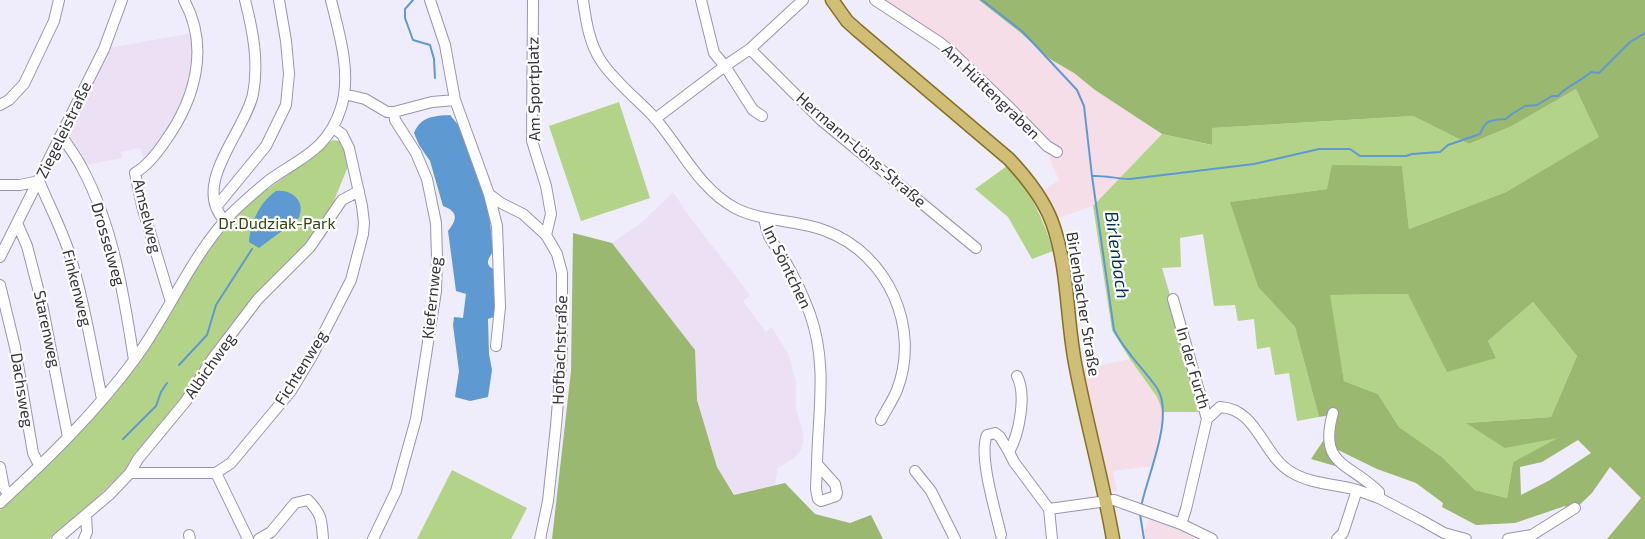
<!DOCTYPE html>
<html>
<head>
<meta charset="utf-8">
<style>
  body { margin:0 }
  canvas { display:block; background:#efedfb }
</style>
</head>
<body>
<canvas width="1645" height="539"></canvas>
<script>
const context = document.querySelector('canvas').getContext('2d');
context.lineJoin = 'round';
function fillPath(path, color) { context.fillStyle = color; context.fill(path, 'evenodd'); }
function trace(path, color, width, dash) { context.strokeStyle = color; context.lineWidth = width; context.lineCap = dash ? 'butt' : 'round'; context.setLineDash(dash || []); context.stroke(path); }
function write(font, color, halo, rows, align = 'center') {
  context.font = font + ' "Exo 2",sans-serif'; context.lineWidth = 4.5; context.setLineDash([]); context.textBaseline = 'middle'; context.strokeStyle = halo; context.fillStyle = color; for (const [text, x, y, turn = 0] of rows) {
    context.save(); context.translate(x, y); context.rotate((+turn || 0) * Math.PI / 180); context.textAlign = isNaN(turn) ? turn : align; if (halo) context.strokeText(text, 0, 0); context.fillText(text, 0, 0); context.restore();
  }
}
fillPath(new Path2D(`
  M873,0H979L1021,33L1050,59L1074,73L1095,90L1162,134L1093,206L1049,221L1036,196L1059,180L1048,155L1041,147L949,55Z
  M1130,359L1157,397L1163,412L1152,466L1113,471L1117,491H1113L1109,486L1082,369Z
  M1149,519L1202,537L1201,539H1146L1145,530Z`), '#f6dee9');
fillPath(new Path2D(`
  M192,33V52L188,81L178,116L145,162L140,148L121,152L122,158L85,165L67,137L109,48Z
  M673,192L690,217L750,295L743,301L766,332L772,327L789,356L796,382V409L804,436L801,450L794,458L778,468L775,485L735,495L717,467L697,400L694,350L612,243L641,223Z`), '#ece0f5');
fillPath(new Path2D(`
  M1576,89L1600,137L1506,192L1409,229L1402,167L1327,189L1231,202L1258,287L1295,327L1319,417L1297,421L1289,373L1275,375L1270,347L1257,349L1254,319L1238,321L1235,305L1214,306L1203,234L1180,238L1181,267L1162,268L1205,412H1163L1157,397L1130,359L1112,330L1093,206L1162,134L1211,145V128L1413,116L1469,144L1512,126Z
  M619,102L650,198L581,221L549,126Z
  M333,140L339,141L342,143L349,164L329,213L315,235L264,285L192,384L125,470L86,509L49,539H0V510L68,440L136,366L208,250L249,202L318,154L328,143Z
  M1007,166C1031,193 1043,217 1053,251L1032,259L1008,217L975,189Z
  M1408,294L1496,358L1488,341L1533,302L1577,356L1551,417L1467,423L1560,438L1513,462L1507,498L1475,490L1442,457L1399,427L1378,394L1344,381L1329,295Z
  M452,470L527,508L511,539H417Z`), '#b3d389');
fillPath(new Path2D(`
  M979,0H1645V539H1607L1641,498L1610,467L1592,493L1571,513L1565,506L1515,523L1476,525L1442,507L1443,503L1416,483L1377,469L1336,449L1342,468L1311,459L1325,438L1330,415L1319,417L1295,327L1258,287L1230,202L1327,189L1332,165L1402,166L1409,229L1506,192L1599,137L1576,89L1512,126L1469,144L1413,116L1212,128V145L1162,134L1095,90L1074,73L1050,59L1021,33ZM1408,294L1447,372L1496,358L1488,341L1533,302L1577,356L1551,417L1466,423L1505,448L1558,438L1513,462L1507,498L1475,490L1442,457L1399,427L1378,394L1344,381L1330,295ZM1578,440L1591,453L1550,480L1521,495L1520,467L1542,462Z
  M573,233L612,243L695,350L697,400L717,467L734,495L785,483L815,514L850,523L871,515L883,539H552L571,371Z`), '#9ab86f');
fillPath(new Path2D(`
  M450,115L459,126L489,211L493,252C487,260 485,265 495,270L496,302L494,317L488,319L489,354L492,370L488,397L470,401L455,397L459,371L453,325L454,317L463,318L466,294L456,291L448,231C457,220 459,212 443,206L430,161L419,145L414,133C421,116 434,116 450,115Z
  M276,191C293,189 307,203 298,219L259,248L249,242C251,222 259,203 276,191Z`), '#5f99d1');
trace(new Path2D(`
  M413,0L405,9V18L413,40L430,45L434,59L435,78
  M982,0L1022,31L1077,90L1084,106L1092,176L1114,330C1125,352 1143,368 1157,388C1175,416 1147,476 1141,507
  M1092,176C1104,175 1117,179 1130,179L1254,164L1319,149H1350L1360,156H1406L1412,154L1440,152L1448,145L1480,134C1486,119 1491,120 1506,119L1512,114L1525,106L1537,105L1552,96H1558C1568,85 1580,82 1591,72L1599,73L1630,42L1645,33
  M179,365L207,335L216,305L252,249
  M123,439L156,406L161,392L167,383
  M1140,514L1144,539`), '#5f99d1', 2);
const minor = new Path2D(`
  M430,0L445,45L455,100
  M533,0L532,141L546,186L551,214L546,235
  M583,0C586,21 589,43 601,61C615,82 636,98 653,116C680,146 698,188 735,208C764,223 797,219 826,231C888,254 921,328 897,390C893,400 886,410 881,420
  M701,0L714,53L725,66L753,110L762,116
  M875,0L939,42L954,54L1007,105L1047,146L1057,152
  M750,49L821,120L976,248
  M725,66L750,49L803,0
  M344,94L365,99L387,112H394L432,102L455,100L489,194L497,226L500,307L496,346
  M0,105L9,100L24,84L54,21L59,0
  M655,119L721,69
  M61,135C68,146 76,156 82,168C113,225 124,296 134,360
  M39,181C49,205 61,228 69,252C84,300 92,350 102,399
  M0,185H20L39,181
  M489,194L501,203L523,214L546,235L557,254L562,273V352L556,426L548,501L540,539
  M216,207L266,146L286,105L289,74L286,41L279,0
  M764,218C765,224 767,231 769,236C773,244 779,251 784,259C794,276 803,295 810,314C828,365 818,412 817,464L835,484L837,493L836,496L821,501L818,499L816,489L817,464
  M225,221C190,185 245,132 253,94C259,63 253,31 245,0
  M17,223L27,246L42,304L68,437
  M0,257L104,49L122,0
  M0,285L15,347L33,453L39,465
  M1173,299L1207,419L1186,509L1181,524
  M171,302L142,206L135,173C147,166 158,152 166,140C195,99 210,47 184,0
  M1017,376C1027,395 1019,434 1009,452L1014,462L1049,509L1114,500L1181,524L1212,539
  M1333,413C1318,466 1349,462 1379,492V498
  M1207,419L1220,407C1258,409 1262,455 1291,472C1310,484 1336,484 1357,490
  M0,467L4,488L9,495
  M915,471L931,491L955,539
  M130,473H216L231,463L291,391L311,358L351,280L363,234L364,223L362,206L349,148L342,134L333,128
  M216,473L248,539
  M0,503C48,459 96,412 135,359C169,313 191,256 231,214C242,203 256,191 268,181C300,158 328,150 341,108C352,74 339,33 331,0
  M1049,509L1052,539
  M189,535L190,539
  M1001,535C996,513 978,455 987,435L995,433L1000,437L1009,452
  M57,539L109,495L130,473L138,459L186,401L213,358L258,299L310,247L342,200L359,191
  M84,539L87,532L86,516
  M259,539L271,532L295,503L308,500C321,513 322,520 323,539
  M373,539L396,491L416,419L436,291L437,258L436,223L427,179L416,153L395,120L394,112
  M1337,539L1343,533L1357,490L1379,498L1421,520L1444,533L1466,539
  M1508,539L1532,535L1575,508`);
const major = new Path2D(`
  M832,0L847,21L857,30L1009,159C1026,177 1043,198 1052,222C1069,268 1066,320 1076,368C1087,425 1103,481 1113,539`);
trace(minor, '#9894b3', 12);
trace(major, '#857027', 15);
trace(minor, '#fff', 10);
trace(major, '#d0bd76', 12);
write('16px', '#33323f', '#fff', [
  ["Am Sportplatz",534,89,-91],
  ["Am Hüttengraben",991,92,44],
  ["Ziegeleistraße",64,130,-64],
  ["Hermann-Löns-Straße",861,150,41],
  ["Amselweg",147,216,76],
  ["Drosselweg",108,244,74],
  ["Im Söntchen",787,267,64],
  ["Finkenweg",77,288,76],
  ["Kiefernweg",432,298,-84],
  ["Birlenbacher Straße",1083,304,81],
  ["Starenweg",47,329,78],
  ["Hofbachstraße",560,350,-88],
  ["Albichweg",210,366,-55],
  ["Fichtenweg",301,368,-58],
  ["In der Furth",1193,368,74],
  ["Dachsweg",22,390,81]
]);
write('16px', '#30440e', '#fff', [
  ["Dr.Dudziak-Park",277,224]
]);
write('italic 18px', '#033055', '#fff', [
  ["Birlenbach",1117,255,82]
]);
</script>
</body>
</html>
